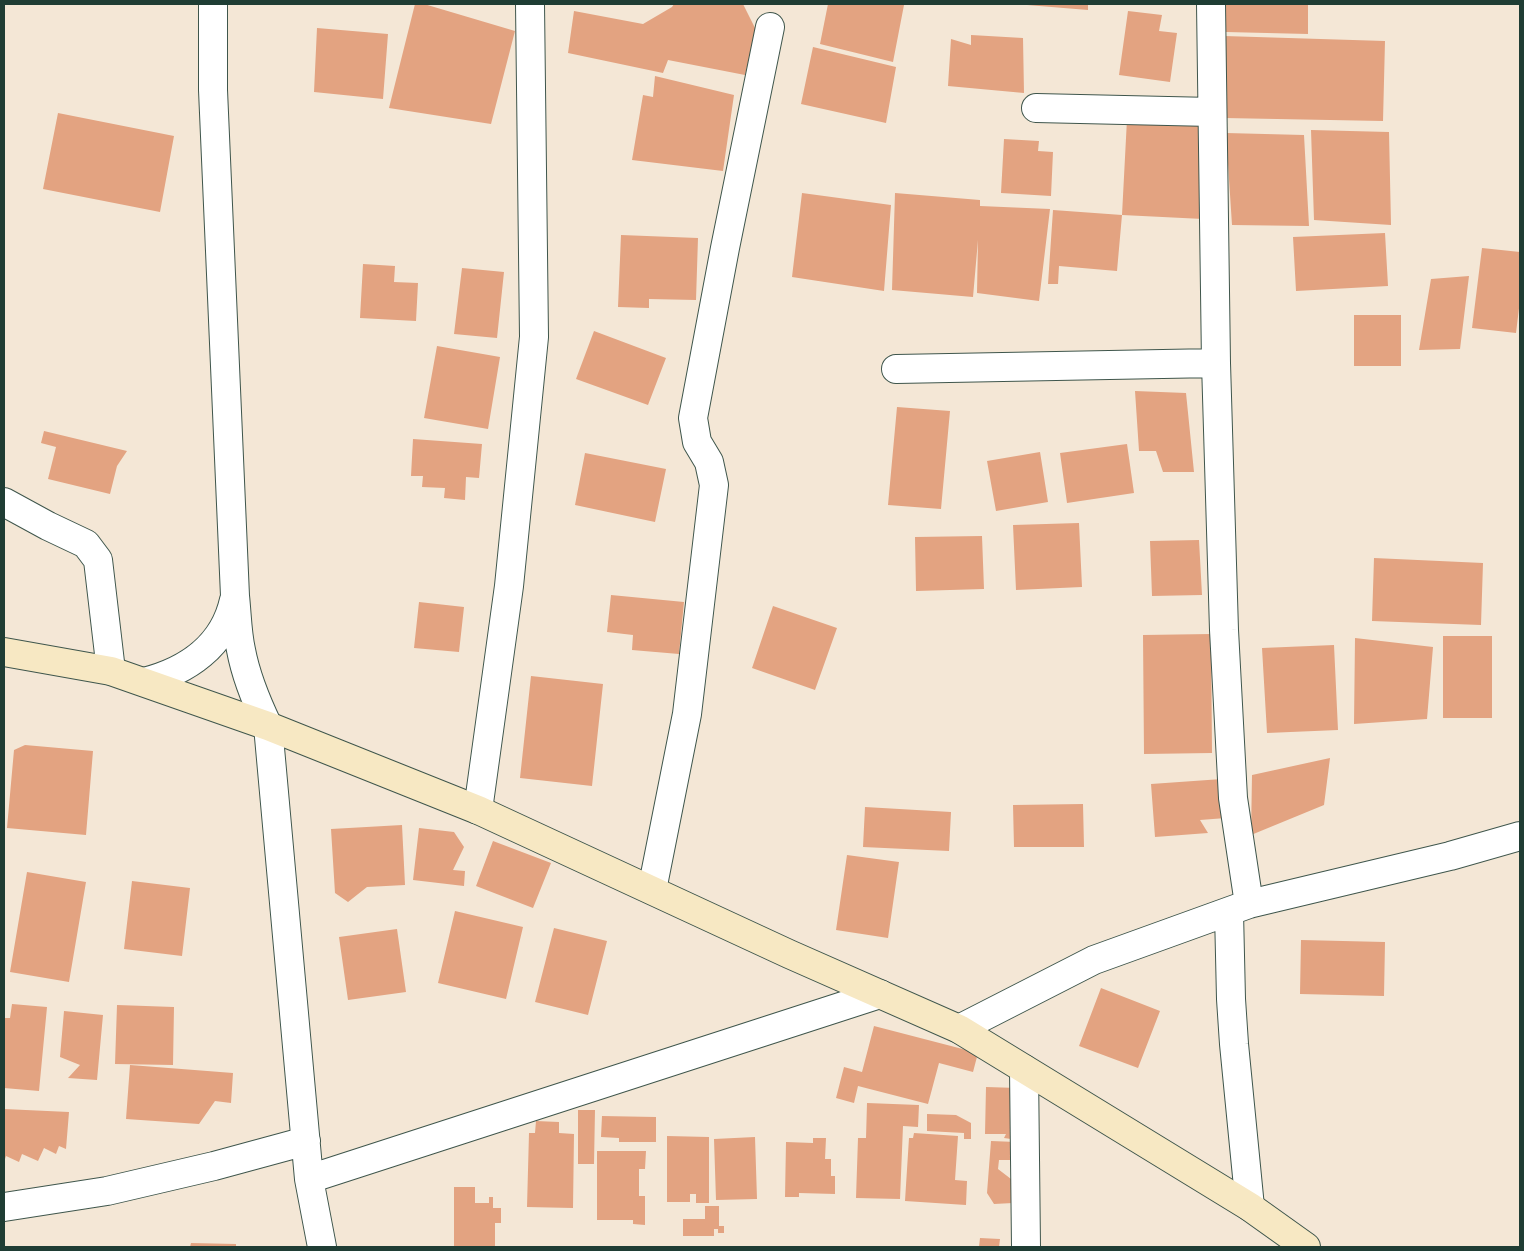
<!DOCTYPE html>
<html>
<head>
<meta charset="utf-8">
<style>
  body { margin:0 }
  #map { position:relative; width:1524px; height:1251px; overflow:hidden; background:#f4e7d6; font-family:Delius,sans-serif }
  canvas { display:block }
  .frame { position:absolute; inset:0; border:5px solid #1f3d34; pointer-events:none }
</style>
</head>
<body>
<div id="map">
<canvas width="1524" height="1251"></canvas>
<div class="frame"></div>
</div>
<script>
const context = document.querySelector('canvas').getContext('2d');
context.lineJoin = 'round';
function fillPath(path, color) { context.fillStyle = color; context.fill(path, 'evenodd'); }
function trace(path, color, width, dash) { context.strokeStyle = color; context.lineWidth = width; context.lineCap = dash ? 'butt' : 'round'; context.setLineDash(dash || []); context.stroke(path); }
fillPath(new Path2D(`
  M415,4H424L515,31L491,124L389,108Z
  M674,4H743L756,30L745,75L668,60L663,73L568,53L574,11L643,24L672,7Z
  M828,4L904,5L893,62L820,44Z
  M1027,4H1088V10L1027,5Z
  M1226,4H1308V34L1226,32Z
  M1128,11L1162,15L1159,31L1177,33L1170,82L1119,75Z
  M317,28L388,34L383,99L314,92Z
  M971,35L1023,38L1024,93L948,86L951,39L971,45Z
  M1224,36L1385,41L1383,121L1224,118Z
  M813,47L896,67L886,123L801,104Z
  M655,76L734,95L723,171L632,160L643,95L653,97Z
  M58,113L174,136L160,212L43,189Z
  M1127,119L1207,124L1203,219L1122,215L1117,271L1059,266L1058,284H1048L1053,210L1122,215Z
  M1311,130L1389,132L1391,225L1314,220Z
  M1226,133L1304,135L1309,226L1232,225Z
  M1004,139L1039,141L1038,151L1053,152L1051,196L1001,193Z
  M802,193L891,205L884,291L792,277Z
  M895,193L980,200V206L1050,209L1039,301L977,293L978,240L973,297L892,290Z
  M1385,233L1388,286L1296,291L1293,237Z
  M621,235L698,238L696,300L649,299V308L618,307Z
  M1482,248L1520,252V300L1516,333L1472,328Z
  M363,264L395,266L394,282L418,283L416,321L360,318Z
  M462,268L504,272L497,338L454,334Z
  M1469,276L1460,349L1419,350L1431,279Z
  M1354,315H1401V366H1354Z
  M594,331L666,358L648,405L576,379Z
  M437,346L500,357L488,429L424,418Z
  M1135,391L1186,393L1194,472H1163L1156,451H1139Z
  M897,407L950,411L941,509L888,505Z
  M44,431L127,451L117,466L110,494L48,479L56,447L41,443Z
  M413,439L482,444L479,478L466,477L465,500L444,498L445,488L422,487L423,476H411Z
  M1127,444L1134,493L1067,503L1060,453Z
  M1040,452L1048,502L996,511L987,461Z
  M585,453L666,469L655,522L575,505Z
  M1079,523L1082,587L1016,590L1013,525Z
  M982,536L984,589L916,591L915,537Z
  M1199,540L1202,595L1152,596L1150,541Z
  M1374,558L1483,563L1481,625L1372,621Z
  M611,595L684,602L679,654L632,650L633,635L607,632Z
  M419,602L464,607L459,652L414,648Z
  M773,606L837,628L815,690L752,668Z
  M1211,634L1212,753L1144,754L1143,635Z
  M1443,636H1492V718H1443Z
  M1355,638L1433,647L1427,719L1354,724Z
  M1334,645L1338,730L1267,733L1262,648Z
  M531,676L603,684L592,786L520,778Z
  M25,745L93,751L86,835L7,828L14,750Z
  M1330,758L1324,805L1251,835L1252,775Z
  M1222,779L1226,818L1200,820L1208,833L1155,837L1151,784Z
  M1083,804L1084,847H1014L1013,805Z
  M865,807L951,812L949,851L863,847Z
  M402,825L405,885L367,887L348,902L335,893L331,829Z
  M419,828L454,832L464,847L453,870L465,871L464,886L413,880Z
  M493,841L551,863L533,908L476,886Z
  M847,855L899,862L888,938L836,930Z
  M27,872L86,882L69,982L10,972Z
  M132,881L190,888L182,956L124,949Z
  M455,911L523,927L506,999L438,983Z
  M554,928L607,941L588,1015L535,1002Z
  M397,929L406,992L348,1000L339,937Z
  M1301,940L1385,942L1384,996L1300,994Z
  M1101,988L1160,1011L1138,1068L1079,1046Z
  M12,1004L47,1007L39,1091L4,1088V1018H10Z
  M117,1005L174,1007L173,1065L115,1064Z
  M64,1011L103,1015L97,1080L68,1078L80,1065L60,1057Z
  M874,1026L978,1053L973,1072L939,1063L928,1104L858,1086L854,1103L836,1098L844,1067L862,1072Z
  M130,1065L233,1073L231,1103L215,1101L199,1124L126,1119Z
  M986,1087L1018,1088L1011,1139L1004,1138L1006,1134H985Z
  M867,1103L919,1105L918,1127L903,1126L900,1199L856,1198L858,1138H866Z
  M4,1109L69,1112L66,1149L59,1146L56,1154L44,1148L38,1161L22,1154L19,1162L6,1156L4,1162Z
  M578,1110H595L594,1164H578Z
  M927,1114L956,1115L971,1123V1139H964V1133L927,1131Z
  M602,1116L656,1117V1142H619V1138L601,1137Z
  M536,1121L559,1122V1133L574,1134L573,1208L527,1207L529,1133H535Z
  M914,1133L958,1136L955,1180L967,1181L966,1205L905,1201L909,1138H913Z
  M667,1136L709,1137V1203H696V1194H690V1202H667Z
  M755,1137L757,1199L716,1200L714,1139Z
  M813,1138H826L825,1159H831V1176H835V1194L799,1193V1197H785L786,1142L813,1143Z
  M991,1141L1016,1142L1015,1160H999L998,1169L1011,1179L1013,1203L994,1204L987,1193Z
  M597,1151H646L645,1169H639V1196H645V1225L633,1224V1220H597Z
  M454,1187H475V1203H489V1197H493V1208H501V1223H495V1247H454Z
  M705,1206H719V1226H724V1233H718V1229H714V1236H683V1219H705Z
  M980,1238L1000,1239L999,1247H979Z
  M191,1243L236,1244V1247H190Z`), '#e3a381');
const street = new Path2D(`
  M213,4V90L235,596C237,614 237,632 241,650C246,677 256,701 268,726L309,1179L322,1247
  M1211,4L1216,363L1224,630L1233,798L1249,904
  M1036,108L1212,112
  M896,369L1216,363
  M4,502L48,526L86,544L98,560L111,671
  M144,682C187,671 224,646 234,600
  M478,810L509,586L534,337L530,4
  M652,890L687,714L714,485L709,462L697,442L693,418L725,248L770,27
  M1229,912L1231,999L1234,1044L1250,1207
  M959,1029L1094,960L1249,904L1450,856L1520,836
  M1024,1069L1026,1247
  M309,1179L880,994
  M4,1207L107,1191L214,1166L306,1141`);
const secondary = new Path2D(`
  M4,652L111,671L268,726L478,810L789,954L959,1029L1250,1207L1306,1247`);
trace(street, '#3f564c', 30);
trace(secondary, '#3f564c', 30);
trace(street, '#fff', 28);
trace(secondary, '#f7e8c3', 28);
</script>
</body>
</html>
